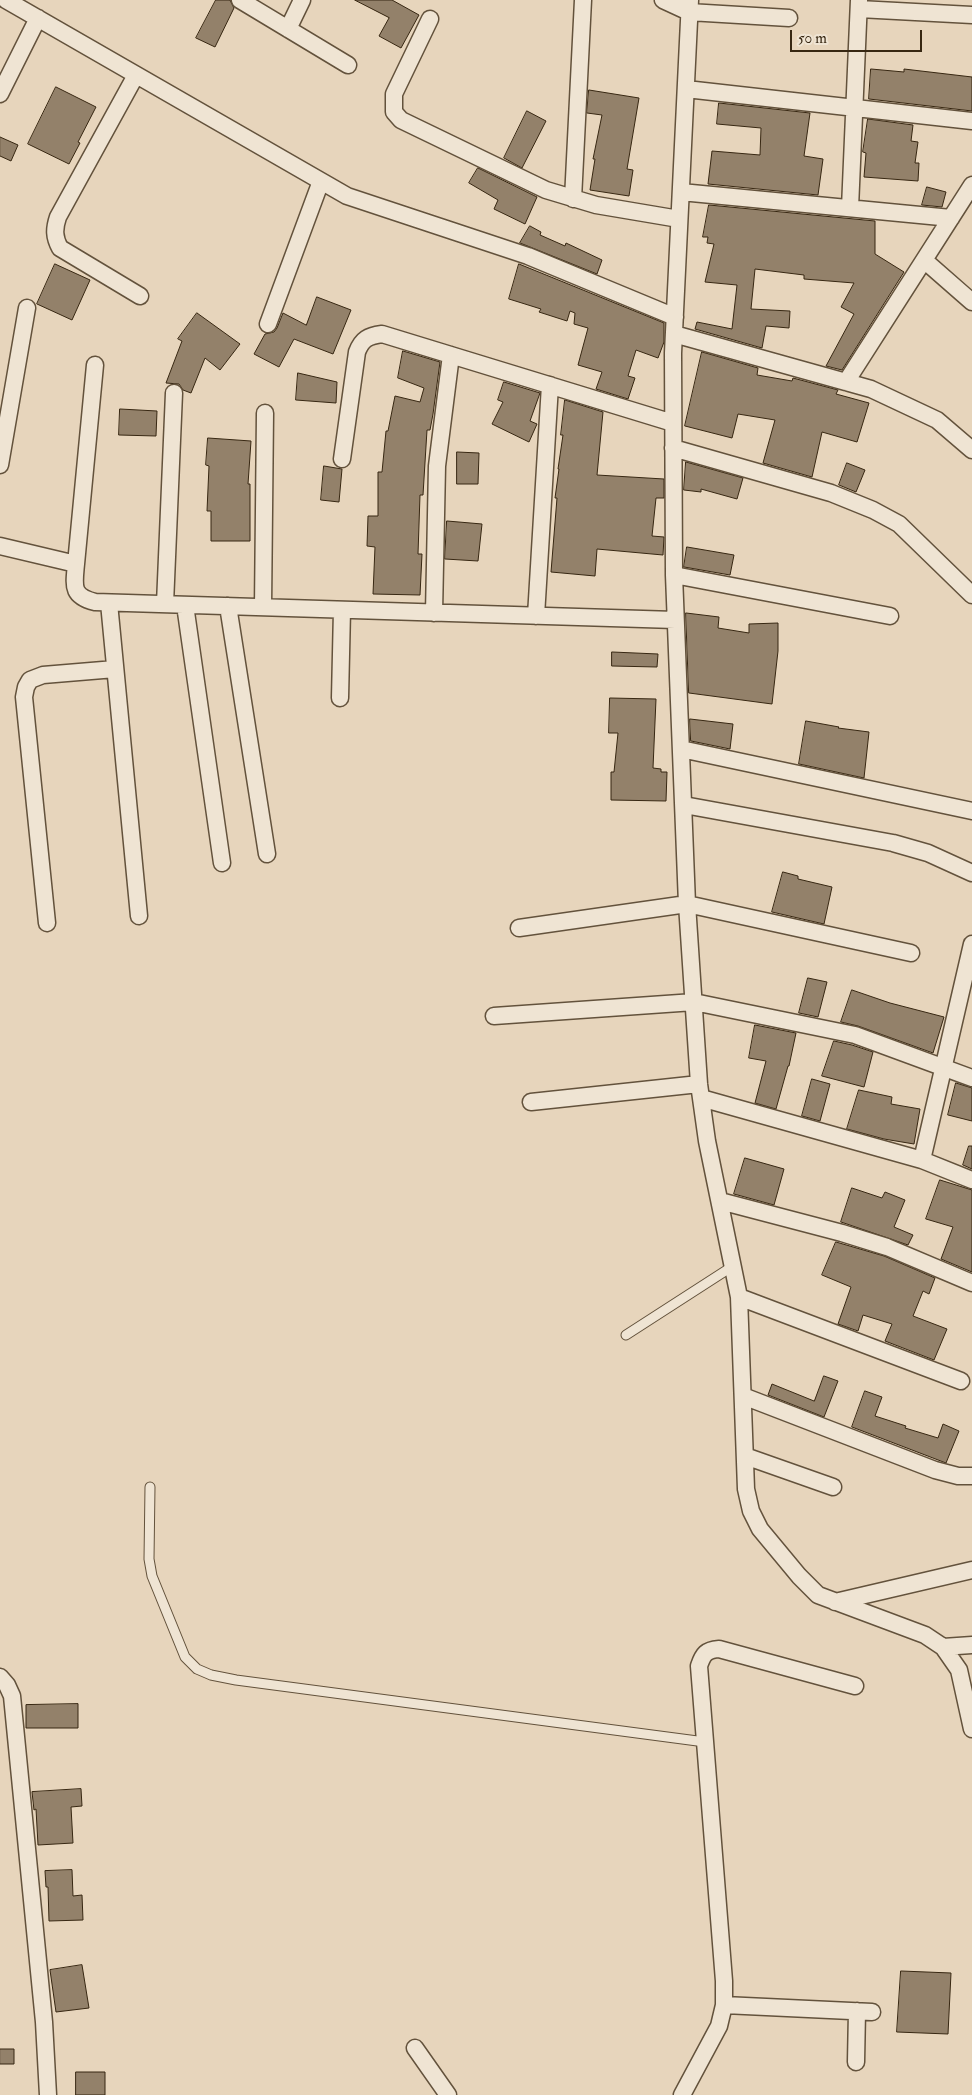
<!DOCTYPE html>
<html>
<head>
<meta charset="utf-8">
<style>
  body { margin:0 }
  #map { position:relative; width:972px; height:2095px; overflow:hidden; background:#e7d5bc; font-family:"IM FELL Double Pica",serif }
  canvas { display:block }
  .scale { position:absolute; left:790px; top:30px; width:132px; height:22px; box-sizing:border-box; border:2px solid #372712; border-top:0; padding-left:6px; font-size:15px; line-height:18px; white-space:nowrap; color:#372712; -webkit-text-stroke:4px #efe4d3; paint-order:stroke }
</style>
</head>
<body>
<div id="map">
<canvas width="972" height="2095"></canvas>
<div class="scale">50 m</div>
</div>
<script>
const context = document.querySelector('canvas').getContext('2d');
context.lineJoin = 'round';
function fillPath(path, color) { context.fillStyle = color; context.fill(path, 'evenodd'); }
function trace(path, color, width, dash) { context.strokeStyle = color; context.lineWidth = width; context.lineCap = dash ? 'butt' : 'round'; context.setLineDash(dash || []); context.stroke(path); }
const building = new Path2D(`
  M216,0H230L234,8L215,47L196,38Z
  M355,0H392L419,15L401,48L379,36L389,18Z
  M871,69L904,72V69L972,77V111L869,99Z
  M56,87L96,107L78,142L80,143L69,164L28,144Z
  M589,90L639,98L627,169L633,170L629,196L590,190L595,159H593L602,115L587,113Z
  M719,103L810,113L804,156L823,159L818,195L708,184L712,151L760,155L761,128L717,124Z
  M527,111L546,121L522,168L504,158Z
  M868,119L913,125L911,141L918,142L915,163H919L918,181L864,177L866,153L863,152Z
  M0,137L18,145L11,161L0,156Z
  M478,168L537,197L525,224L494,209L498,200L469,183Z
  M927,187L946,192L942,207L922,205Z
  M709,205L875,221V254L904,272L842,370L826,366L854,314L841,307L854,283L804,279V275L755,269L751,309L790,311L789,328L766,326L762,348L695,329L697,322L732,329L737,285L705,282L714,244L707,243L708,237H703Z
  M530,226L541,232L540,235L565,246L566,243L602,260L597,274L520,243Z
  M55,264L90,280L72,320L37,304Z
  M519,264L664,323V342L658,358L636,350L628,376L635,378L628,399L596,389L602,372L578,365L588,328L574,324L575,313L570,311L567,321L539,312L541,309L509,299Z
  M317,297L351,310L333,354L294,339L279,367L254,354L265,334L274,332L277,328L283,313L306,325Z
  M197,313L240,344L220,370L205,358L191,393L183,390L179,384L166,383L182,341L178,339Z
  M403,351L440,362L433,414L430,430H427L423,495H420L418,554H422L420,595L373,594L375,547L367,546L368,516H378V472H382L386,431H388L395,396L420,402L424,388L398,378Z
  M702,352L758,368L757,375L792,381L793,378L838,390L836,394L869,403L857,442L822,432L812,477L763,463L775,420L738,414L732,438L685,426Z
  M298,373L337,382L336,403L296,400Z
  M504,382L540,393L530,421L537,424L529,442L492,424L503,402L498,400Z
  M565,400L603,412L597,475L664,479V498H656L652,536L664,537L663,555L597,549L595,576L551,572L557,498H555L559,469H558L563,435H561Z
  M120,409L157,411L156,436L119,435Z
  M208,438L251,441L248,484H250V541H211V511H207L209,466L206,465Z
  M457,452L479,453L478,484H457Z
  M686,462L743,478L737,499L701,489V492L684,490Z
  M847,463L865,470L856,492L839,485Z
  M324,466L342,469L339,502L321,500Z
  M447,521L482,524L478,561L445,559Z
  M687,547L734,555L730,575L684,567Z
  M686,613L719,617L718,628L749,633V624L778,623V651L772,704L689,693Z
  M612,652L658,654L657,667L612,666Z
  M610,698L656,699L653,768L661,769V772H667L666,801L611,800V772H614L618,733H609Z
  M690,719L733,724L730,749L691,741Z
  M806,721L839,727L838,728L869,732L864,778L799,764Z
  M783,872L798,876V879L832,887L824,924L772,912Z
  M808,978L827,982L818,1017L799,1013Z
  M852,990L890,1003L944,1017L933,1053L858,1026L841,1022Z
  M755,1025L796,1033L789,1066H788L776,1109L755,1103L766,1061L749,1058Z
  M834,1041L852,1045L873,1052L864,1087L822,1076Z
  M812,1079L830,1084L820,1121L802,1116Z
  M956,1083L972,1088V1121L948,1115Z
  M859,1090L892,1097L891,1104L920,1109L914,1144L884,1139L847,1129Z
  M969,1146H972V1169L963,1165Z
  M745,1158L784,1169L774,1205L734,1194Z
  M940,1180L972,1190V1272L941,1259L953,1227L926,1219Z
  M852,1188L882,1198L885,1192L905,1200L894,1227L913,1235L908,1245L841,1222Z
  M836,1242L884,1256L935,1278L929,1294L923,1291L913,1316L947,1329L934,1360L885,1341L892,1324L863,1315L858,1331L838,1324L851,1287L822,1275Z
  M824,1376L838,1381L824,1417L768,1395L772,1384L814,1401Z
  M865,1391L882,1397L875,1416L906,1426L905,1428L938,1438L943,1424L959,1431L946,1463L852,1427Z
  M78,1704V1728H26V1705Z
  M81,1789L82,1806L71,1807L73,1843L38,1845L36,1809L34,1810L32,1792Z
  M72,1870L73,1896L82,1895L83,1920L49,1921L48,1887H46L45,1871Z
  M82,1965L89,2008L56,2012L50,1970Z
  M901,1971L951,1973L948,2034L897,2032Z
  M0,2049H14V2064H0Z
  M76,2072H105V2095H76Z`);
fillPath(building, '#93816a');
trace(building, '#372712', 1);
const lane = new Path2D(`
  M626,1335L733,1266
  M150,1487L149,1559L152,1576L185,1657L197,1669L211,1675L236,1680L705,1742`);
const street = new Path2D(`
  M6,0L347,196L528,256L675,317
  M240,0L348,65
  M663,0L689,12L789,18
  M690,0L673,353L674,575L687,904L699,1084L707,1141L739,1297L746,1489L751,1511L760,1529L799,1576L818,1595L925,1635L943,1647L959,1670L972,1729
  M859,9L972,15
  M430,19L394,94V112L401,120L546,190L596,205L679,219
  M288,29L302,0
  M136,75L58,217C54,229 54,237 60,248L140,296
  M686,89L972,121
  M0,94L38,18
  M681,192L951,218
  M573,199L583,0
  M850,208L859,0
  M924,260L972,302
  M268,324L321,181
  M674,334L871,389L937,420L972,450
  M846,382L972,185
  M673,448L831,493L873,510L899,524L972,595
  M342,459L357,352C362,339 368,336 382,334L673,423
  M0,465L27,308
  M0,546L76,564C74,586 71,596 95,602L675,620
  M76,564L95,365
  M674,575L890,616
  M109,603L139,916
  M165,604L174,393
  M185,605L222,863
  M228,606L267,854
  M263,607L265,413
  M434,613L437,466L451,355
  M536,616L550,385
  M340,698L342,610
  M681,749L972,811
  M684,805L893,843L928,853L972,873
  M47,923L24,697L26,687L30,680L43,675L115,669
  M519,928L687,904L911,953
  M494,1016L694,1002L855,1035L972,1078
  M701,1098L922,1160L972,1180
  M531,1102L699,1084
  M922,1160L972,944
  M720,1201L842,1233L887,1247L972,1283
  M739,1297L961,1381
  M743,1396L935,1470L958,1476H972
  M745,1456L833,1487
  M835,1602L972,1570
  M943,1647L972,1645
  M0,1677L7,1685L12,1696L44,2022L48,2095
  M724,2005L872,2012
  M415,2048L448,2095
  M856,2062L857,2011
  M682,2095L719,2026L724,2005V1981L699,1666C703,1654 706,1650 719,1649L855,1686`);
trace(lane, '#63523c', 11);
trace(street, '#63523c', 19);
trace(lane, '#efe4d3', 9);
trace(street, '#efe4d3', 16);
</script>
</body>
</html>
